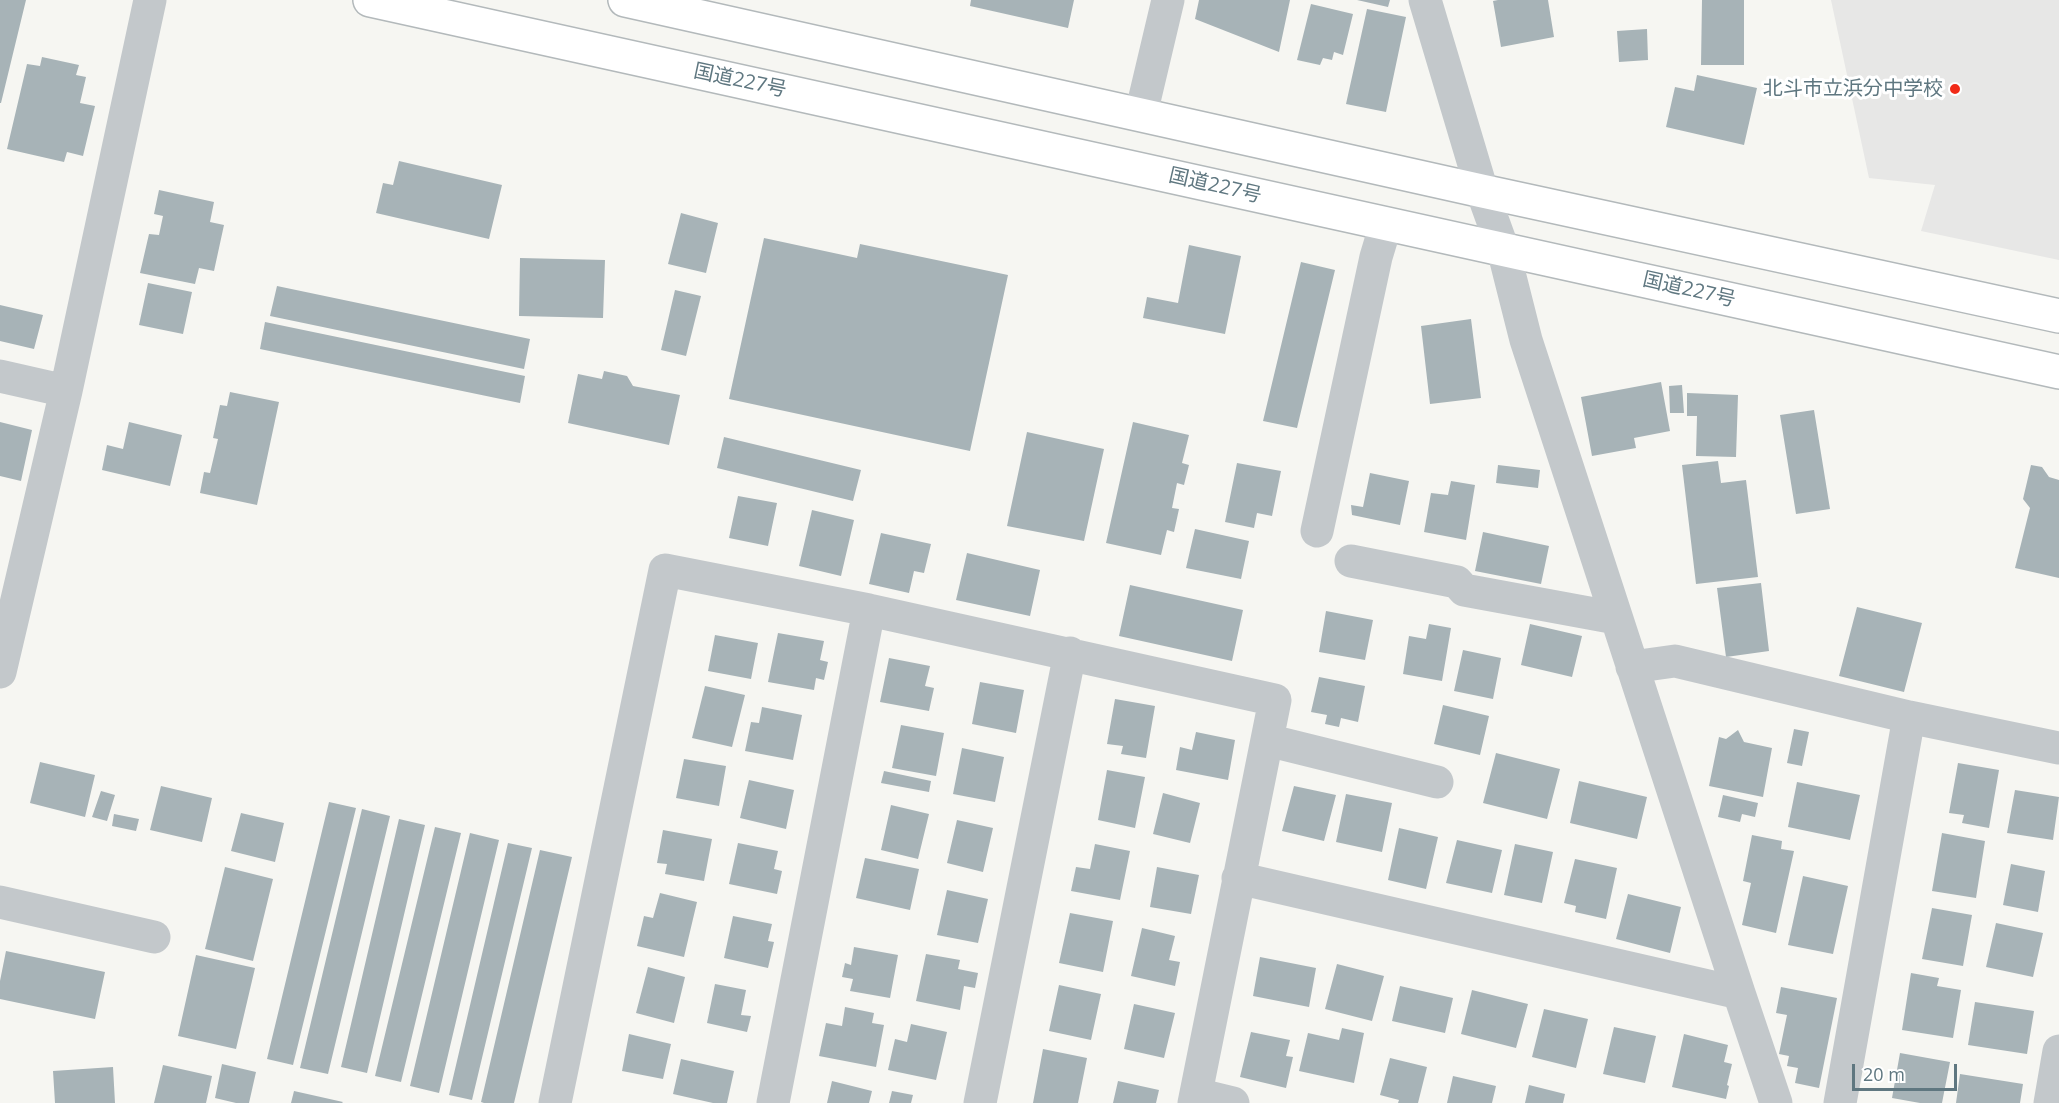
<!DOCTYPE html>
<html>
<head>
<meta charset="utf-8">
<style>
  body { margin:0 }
  #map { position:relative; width:2059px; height:1103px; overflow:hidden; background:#f6f6f2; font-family:"Open Sans",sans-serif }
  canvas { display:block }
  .scale { position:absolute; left:1852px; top:1064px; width:105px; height:27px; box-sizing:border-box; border:3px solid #5f7780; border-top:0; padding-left:8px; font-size:18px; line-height:21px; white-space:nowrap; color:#5f7780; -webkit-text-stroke:4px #fff; paint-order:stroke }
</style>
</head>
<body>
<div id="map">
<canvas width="2059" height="1103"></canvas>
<div class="scale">20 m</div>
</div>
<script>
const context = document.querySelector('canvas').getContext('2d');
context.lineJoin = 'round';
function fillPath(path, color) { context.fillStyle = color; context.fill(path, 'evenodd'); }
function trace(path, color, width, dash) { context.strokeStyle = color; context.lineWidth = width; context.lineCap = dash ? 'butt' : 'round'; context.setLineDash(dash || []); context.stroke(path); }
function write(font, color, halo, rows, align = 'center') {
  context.font = font + ' "Open Sans","Noto Sans JP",sans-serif'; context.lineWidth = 6; context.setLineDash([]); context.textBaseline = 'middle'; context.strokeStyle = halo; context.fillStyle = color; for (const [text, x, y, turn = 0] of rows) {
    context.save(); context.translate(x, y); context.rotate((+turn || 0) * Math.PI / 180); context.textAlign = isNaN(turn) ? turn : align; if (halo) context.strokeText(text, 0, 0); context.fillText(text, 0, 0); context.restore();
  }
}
fillPath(new Path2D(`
  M1831,0H2059V260L1921,231L1935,185L1869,178Z`), '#e7e7e6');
fillPath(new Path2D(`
  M0,0H26L1,103H0Z
  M971,0H1074L1068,28L970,6Z
  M1199,0H1290L1279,52L1195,19Z
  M1357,0H1390L1388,7Z
  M1498,0H1548L1554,37L1501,47L1493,1Z
  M1702,0H1744V65H1701Z
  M1311,4L1353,14L1343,55L1334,52L1332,60L1323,58L1320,65L1297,60Z
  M1367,9L1406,17L1386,112L1346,104Z
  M1647,29L1648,60L1619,62L1617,31Z
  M42,57L79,65L76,75L86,77L80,103L95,106L83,156L67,152L64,162L7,149L27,64L40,66Z
  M1697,75L1757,88L1744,145L1666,127L1675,87L1694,91Z
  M399,161L502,185L489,239L376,213L383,183L393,185Z
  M159,190L214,202L210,222L224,225L214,271L199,268L195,284L140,273L149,234L159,235L163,216L154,214Z
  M681,213L718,223L706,273L668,264Z
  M764,238L857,258L860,244L1008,275L970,451L729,399Z
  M1189,245L1241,256L1225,334L1143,318L1147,297L1178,303Z
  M520,258L605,260L603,318L519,316Z
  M1301,262L1335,270L1297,428L1263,421Z
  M148,283L192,292L183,334L139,325Z
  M277,286L530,339L524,369L270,316Z
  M675,290L701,296L686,356L661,350Z
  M0,305L43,315L34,349L0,341Z
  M1471,319L1481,398L1430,404L1421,326Z
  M265,322L525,376L520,403L260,349Z
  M604,371L627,376L633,386L680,395L669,445L568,423L578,374L602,379Z
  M1661,382L1670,431L1634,438L1636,448L1592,456L1581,397Z
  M1682,385L1684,413H1670L1669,386Z
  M230,392L279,402L257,505L200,493L204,472L210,473L218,439L213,438L220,405L227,406Z
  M1687,393L1738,395L1736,457L1696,456L1697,416H1687Z
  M1814,410L1830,509L1796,514L1780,415Z
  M0,422L32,430L21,481L0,476Z
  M129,422L182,435L170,486L102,470L107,445L123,449Z
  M1133,422L1189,435L1182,463L1189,465L1184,485L1177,483L1172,508L1179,509L1174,532L1167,530L1161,555L1106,543Z
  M1027,432L1104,449L1084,541L1007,526Z
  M724,437L861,470L853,501L717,468Z
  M1718,461L1721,483L1746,480L1758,577L1696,584L1682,465Z
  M1237,463L1281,471L1272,516L1257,513L1254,528L1225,522Z
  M1498,465L1540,470L1538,488L1496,483Z
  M2031,465L2042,467L2049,477L2059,480V578L2015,568L2030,508L2023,499Z
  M1370,473L1409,481L1400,525L1352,515L1351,505L1363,507Z
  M1451,481L1475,485L1466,540L1424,532L1431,493L1448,495Z
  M738,496L777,503L768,546L729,538Z
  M812,510L854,520L841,576L799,566Z
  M1195,529L1249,541L1241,579L1186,568Z
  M1483,532L1549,546L1541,584L1475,571Z
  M881,533L931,544L924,573L914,571L909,593L869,584Z
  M967,553L1040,570L1030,616L956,600Z
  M1761,583L1769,651L1726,657L1717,588Z
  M1130,585L1243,610L1232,661L1119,636Z
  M1857,607L1922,623L1904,692L1839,676Z
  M1326,611L1373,620L1365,660L1319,652Z
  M1429,624L1451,628L1442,681L1403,674L1409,636L1426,639Z
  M1530,624L1582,636L1572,677L1521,665Z
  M778,633L824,641L820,660L828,662L824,680L816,678L814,690L768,682Z
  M715,635L758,643L751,679L708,671Z
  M1463,650L1501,658L1493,699L1454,691Z
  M889,658L930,666L925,686L934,688L929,711L880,702Z
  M1319,677L1365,686L1358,722L1341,718L1339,727L1325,724L1327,715L1311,712Z
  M980,682L1024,690L1016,733L972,724Z
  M705,686L745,695L732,747L692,738Z
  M1115,699L1155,706L1146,758L1121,754L1123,746L1107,744Z
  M1443,705L1489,716L1480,755L1434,744Z
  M762,707L802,715L793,760L745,751L751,722L759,723Z
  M901,725L944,733L936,776L892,768Z
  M1794,729L1809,732L1802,766L1787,763Z
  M1738,730L1744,742L1772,748L1763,797L1709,786L1719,737L1726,739Z
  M1196,732L1235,740L1228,780L1176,770L1180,747L1192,750Z
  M962,748L1004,757L995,802L953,794Z
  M1496,753L1560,769L1547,819L1483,803Z
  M684,759L726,766L719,806L676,798Z
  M40,762L95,775L85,817L30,803Z
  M1958,763L1999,770L1989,828L1962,823L1964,815L1949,813Z
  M1107,770L1145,777L1135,828L1098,820Z
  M884,771L931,781L929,792L881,783Z
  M749,780L794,790L786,829L740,818Z
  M1579,781L1647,797L1637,839L1570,823Z
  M1797,782L1860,795L1850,840L1788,827Z
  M161,786L212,798L202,842L150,830Z
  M1294,786L1336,795L1324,841L1282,831Z
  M2015,790L2059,797L2053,840L2007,833Z
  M101,791L115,795L107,821L92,817Z
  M1163,793L1200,803L1190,843L1153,834Z
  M1346,794L1392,803L1382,852L1336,842Z
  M1723,795L1758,803L1755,817L1742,814L1740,822L1718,817Z
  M329,802L356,808L293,1065L267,1059Z
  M891,805L929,814L918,859L881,850Z
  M362,809L390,816L328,1074L300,1068Z
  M241,813L284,823L275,862L231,851Z
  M114,814L139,819L136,831L112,826Z
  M399,819L425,825L367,1073L341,1067Z
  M957,820L993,828L983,872L947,863Z
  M435,827L461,833L401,1082L375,1076Z
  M1399,828L1438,837L1426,889L1388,880Z
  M663,830L712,839L704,881L665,874L667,864L657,863Z
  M470,833L499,840L439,1093L410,1086Z
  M1942,833L1985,841L1976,898L1932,891Z
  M1752,835L1782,841L1781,849L1794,851L1776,933L1742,925L1751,883L1743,881Z
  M1457,840L1502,850L1492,893L1446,883Z
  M508,843L532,848L472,1100L449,1095Z
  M738,843L778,851L774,869L782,871L777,894L729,884Z
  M1095,844L1130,851L1120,900L1071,891L1076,867L1090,869Z
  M1515,844L1553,852L1542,903L1504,895Z
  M540,850L572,857L514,1103H484L481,1102Z
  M865,858L919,869L910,910L856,898Z
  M1575,859L1617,868L1606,919L1575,912L1576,906L1564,903Z
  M2011,864L2045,871L2038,912L2003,905Z
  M225,867L273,879L253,961L205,949Z
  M1157,867L1199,875L1191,914L1150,907Z
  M1803,876L1848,886L1833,954L1788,945Z
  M947,890L988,899L978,943L937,935Z
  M660,893L697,902L684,957L637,946L644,916L653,918Z
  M1628,894L1681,907L1670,953L1616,939Z
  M1932,908L1972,915L1963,966L1922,959Z
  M1070,913L1113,921L1103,972L1059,963Z
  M733,916L772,924L768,941L774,942L768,968L724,958Z
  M1996,923L2043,933L2033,977L1986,967Z
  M1142,928L1175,936L1169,960L1180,962L1175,986L1131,976Z
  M854,947L898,955L890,998L850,991L853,979L842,977L845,963L851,965Z
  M6,951L105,972L95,1019L0,999V981Z
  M926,954L960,960L958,969L978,973L975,988L964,986L960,1010L916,1001Z
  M196,955L255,968L236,1049L178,1036Z
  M1260,957L1316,968L1309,1007L1253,996Z
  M1337,964L1384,976L1372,1021L1325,1009Z
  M648,967L685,977L674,1023L636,1013Z
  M1911,973L1939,978L1937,986L1961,990L1953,1038L1902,1030Z
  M715,984L746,990L741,1015L751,1016L747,1032L707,1023Z
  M1059,985L1101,994L1091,1040L1049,1031Z
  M1400,986L1453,998L1445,1033L1392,1021Z
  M1781,987L1837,998L1819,1088L1795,1083L1798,1068L1787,1066L1789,1056L1779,1054L1787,1015L1776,1013Z
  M1472,990L1528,1004L1516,1048L1461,1034Z
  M1975,1002L2034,1011L2027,1054L1968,1045Z
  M1134,1004L1175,1013L1164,1058L1124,1049Z
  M845,1007L874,1013L872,1023L884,1025L876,1067L819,1056L826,1023L842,1026Z
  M1544,1009L1588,1019L1576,1068L1532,1057Z
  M911,1024L947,1032L936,1080L888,1070L895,1039L907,1042Z
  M1614,1027L1656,1036L1645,1083L1603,1074Z
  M1342,1028L1364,1033L1354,1083L1299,1071L1308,1033L1339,1040Z
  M1251,1032L1290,1040L1286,1056L1293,1057L1286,1088L1240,1077Z
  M629,1034L671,1044L663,1079L622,1071Z
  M1684,1034L1728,1045L1724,1062L1732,1064L1727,1085L1729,1086L1726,1099L1672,1087Z
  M1043,1049L1087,1058L1078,1103H1033Z
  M1900,1053L1950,1062L1942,1103H1920L1892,1098Z
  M1390,1058L1427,1067L1418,1103H1398L1399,1100L1380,1095Z
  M681,1059L734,1071L727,1103H713L673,1094Z
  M222,1064L256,1072L249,1103H236L215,1098Z
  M163,1065L212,1076L206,1103H154Z
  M113,1067L115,1103H55L53,1071Z
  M1960,1074L2023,1084L2020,1103H1956Z
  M1453,1076L1496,1086L1492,1103H1447Z
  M832,1081L872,1091L869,1103H827Z
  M1118,1081L1159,1090L1156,1103H1113Z
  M1529,1085L1565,1094L1563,1103H1525Z
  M294,1091L343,1102L342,1103H291Z
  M892,1091L913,1095L911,1103H889Z`), '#a7b3b7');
const highway = new Path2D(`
  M370,0L2059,372
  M625,0L1482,191L2059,316`);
trace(highway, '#b3b9bb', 36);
trace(new Path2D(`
  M1425,0L1482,191L1503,249L1526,340L1739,993L1776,1103
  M1141,114L1168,0
  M0,376L66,391
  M1317,531L1376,257L1386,224
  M1351,561L1457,582L1464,590L1616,618
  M1632,667L1675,661L1909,717L2059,748
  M0,672L66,391L150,0
  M1267,740L1437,782
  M1238,878L1739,993
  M0,902L154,937
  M1196,1094L1233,1103
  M555,1103L665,570L869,610L1275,700L1194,1103
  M773,1103L869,610
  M980,1103L1070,653
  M1840,1103L1909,717
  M2050,1103L2059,1051`), '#c3c8cb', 33);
trace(highway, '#fff', 33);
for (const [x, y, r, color] of [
  [1955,89,6,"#f12a17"]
]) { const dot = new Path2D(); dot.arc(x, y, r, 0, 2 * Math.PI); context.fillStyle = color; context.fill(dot); trace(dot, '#fff', 2); }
write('20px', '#5f7780', '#fff', [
  ["国道227号",740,81,12],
  ["国道227号",1215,186,13],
  ["国道227号",1689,290,13]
]);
write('20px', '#5f7780', '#fff', [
  ["北斗市立浜分中学校",1943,89]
], 'right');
</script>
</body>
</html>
